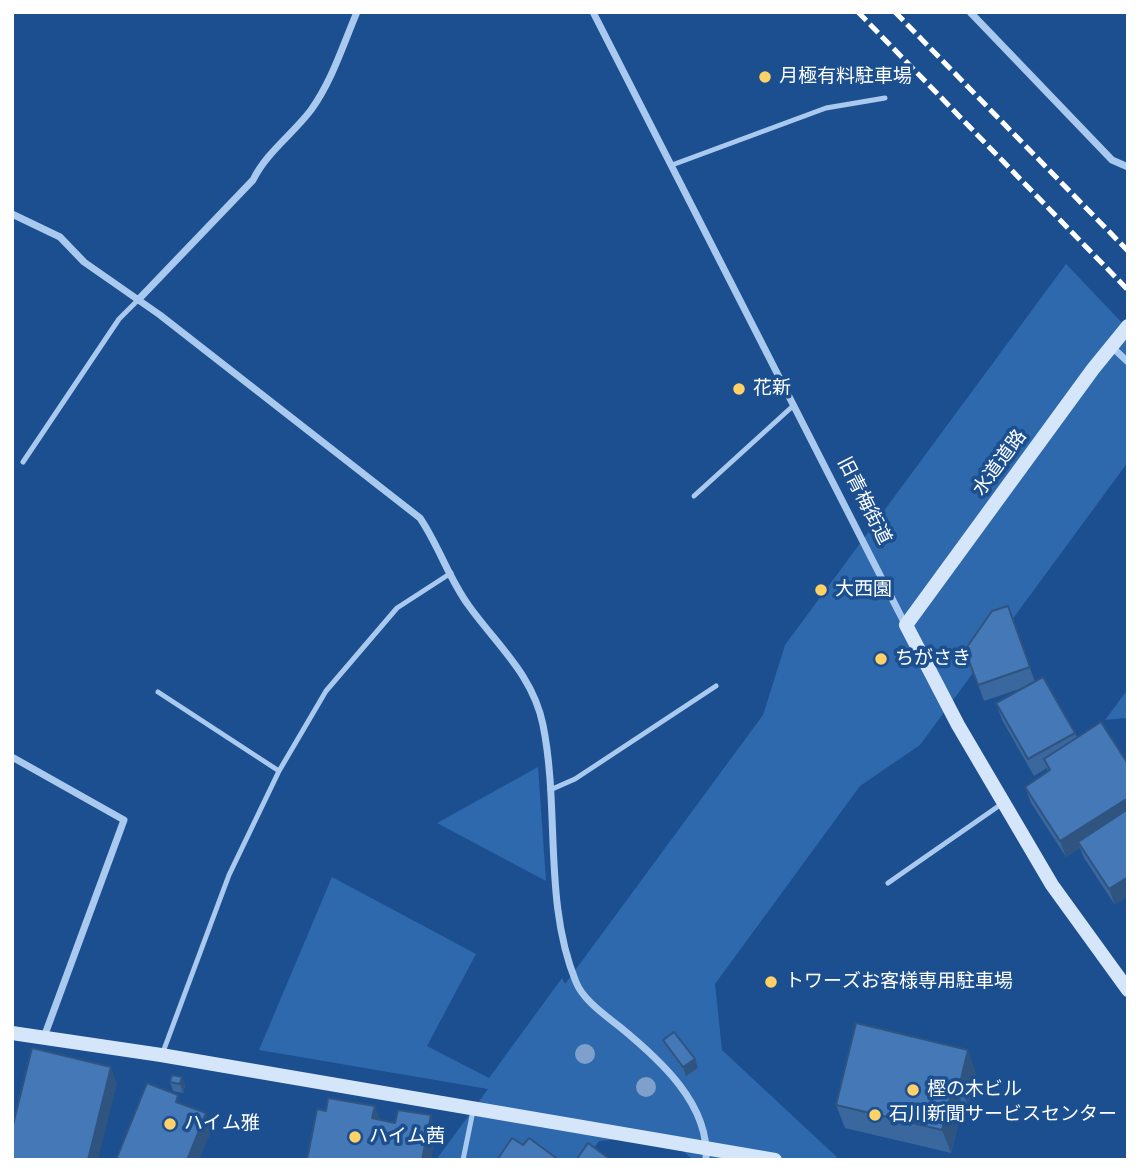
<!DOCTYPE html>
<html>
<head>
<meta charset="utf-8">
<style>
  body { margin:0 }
  #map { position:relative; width:1140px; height:1172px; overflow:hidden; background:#1b4f8f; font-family:"Fira Sans Condensed",sans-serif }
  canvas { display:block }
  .frame { position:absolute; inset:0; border:14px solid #fff; pointer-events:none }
</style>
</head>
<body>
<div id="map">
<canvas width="1140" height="1172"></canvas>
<div class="frame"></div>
</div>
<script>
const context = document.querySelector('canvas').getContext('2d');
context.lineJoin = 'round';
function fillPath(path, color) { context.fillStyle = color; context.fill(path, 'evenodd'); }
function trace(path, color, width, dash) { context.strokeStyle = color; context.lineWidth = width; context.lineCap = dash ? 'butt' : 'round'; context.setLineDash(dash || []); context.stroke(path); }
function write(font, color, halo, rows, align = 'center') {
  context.font = font + ' "Fira Sans Condensed","Noto Sans JP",sans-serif'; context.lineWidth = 7; context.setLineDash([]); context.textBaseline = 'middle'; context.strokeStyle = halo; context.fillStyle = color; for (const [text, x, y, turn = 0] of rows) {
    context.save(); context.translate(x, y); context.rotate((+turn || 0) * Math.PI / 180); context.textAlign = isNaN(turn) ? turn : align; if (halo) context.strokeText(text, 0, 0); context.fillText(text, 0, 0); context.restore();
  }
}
fillPath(new Path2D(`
  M1066,264L1128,329V462L920,745L860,786L715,984L722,1050L840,1160H693L666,1135L599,1141L586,1160H436L488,1089L259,1050L332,877L476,954L427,1046L489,1078L562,978L565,984L763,715L785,645Z
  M1128,689V721L1125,718L1105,720Z
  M538,767L546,881L437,823Z`), '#2e69ad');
trace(new Path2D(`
  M672,165L826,108L885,98
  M23,462L119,319L138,300
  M694,496L794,405
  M158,692L279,771
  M550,790L575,779L716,686
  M888,883L1003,803
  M163,1052L229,875L279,771L326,691L397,608L451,573
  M463,1160L473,1111`), '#a9c9ee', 5);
trace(new Path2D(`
  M593,12L905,624
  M970,12L1112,160L1128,167
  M12,214L60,237L84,262L160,315L420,518C439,546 449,579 469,606C497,645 533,675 543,725C560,809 543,902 576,982C583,1000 605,1015 620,1027C659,1059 710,1104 706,1160
  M138,300L253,180C267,152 292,135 311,110C332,81 343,45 357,12
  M1112,347L1128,362
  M12,757L124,820L44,1037`), '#a9c9ee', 7);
trace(new Path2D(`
  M1128,326L1093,369L906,625L958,725L1052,885L1128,990
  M12,1033L161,1055L775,1160`), '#d6e6fa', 14);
trace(new Path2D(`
  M858,12L1128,290
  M895,12L1128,251`), '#fff', 5, [12, 5]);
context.fillStyle = '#7ea0ca';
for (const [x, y] of [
  [585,1054],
  [646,1087]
]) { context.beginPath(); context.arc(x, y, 10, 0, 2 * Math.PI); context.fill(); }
fillPath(new Path2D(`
  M1008,606L1035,682L1075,733L1077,738L1115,905L1084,858L1080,848L1066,857L1031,803L1025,787L1048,772L1047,768L1034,776L1002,720L996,703L1028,686L984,701L965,650Z
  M663,1040L695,1059L698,1068L686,1076L667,1048Z
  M976,1073L968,1106H963L951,1153L845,1128L836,1105Z
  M182,1077L185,1086L183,1093L173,1091L170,1082Z`), '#3a679d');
fillPath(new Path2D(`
  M1128,798V818L1078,842L1080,848L1066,857L1060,841Z
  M1128,877V897L1115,905L1109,889Z
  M968,1050L976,1073L968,1106L960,1083Z
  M695,1059L698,1068L686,1076L683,1067Z
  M111,1067L117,1084L98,1160H88Z
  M182,1077L185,1086L183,1093L180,1084Z
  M954,1082L963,1106L951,1153L942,1130Z
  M375,1106L381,1122L372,1118Z
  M206,1113L212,1130L199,1160H187Z
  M431,1115L437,1132L431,1160H422Z`), '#305480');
const building = new Path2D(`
  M1008,606L1030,667L978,685L965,650L992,611Z
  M1043,677L1075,733L1028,759L996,703Z
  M1101,722L1128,764V798L1060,841L1025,787L1050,770L1044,759Z
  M1128,809V877L1109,889L1078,842Z
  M856,1023L968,1050L960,1083L954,1082L942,1130L836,1105Z
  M674,1032L695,1059L683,1067L663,1040Z
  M32,1048L111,1067L88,1160H12V1129Z
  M172,1075L182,1077L180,1084L170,1082Z
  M147,1083L178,1095L176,1102L206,1113L187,1160H116Z
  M328,1098L375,1106L372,1118L395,1123L398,1110L431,1115L422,1160H307L317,1109L326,1111Z
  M512,1138L523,1145L529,1138L559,1160H497Z
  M588,1143L611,1160H576Z`);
fillPath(building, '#4478b7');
trace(building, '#305480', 2);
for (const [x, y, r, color] of [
  [765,77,7,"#ffd166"],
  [739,389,7,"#ffd166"],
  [821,590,7,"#ffd166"],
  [881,659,7,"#ffd166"],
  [771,982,7,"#ffd166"],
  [913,1090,7,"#ffd166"],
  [875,1115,7,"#ffd166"],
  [170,1124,7,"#ffd166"],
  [355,1137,7,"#ffd166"]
]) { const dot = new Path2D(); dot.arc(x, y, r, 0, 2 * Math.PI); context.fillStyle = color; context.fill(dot); trace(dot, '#1b4f8f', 2.5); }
write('19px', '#fff', '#1b4f8f', [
  ["月極有料駐車場",779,77],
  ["花新",753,389],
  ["大西園",835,590],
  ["ちがさき",895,659],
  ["トワーズお客様専用駐車場",785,982],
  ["樫の木ビル",927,1090],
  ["石川新聞サービスセンター",889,1115],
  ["ハイム雅",184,1124],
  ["ハイム茜",369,1137]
], 'left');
write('19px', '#fff', '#1b4f8f', [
  ["水道道路",1000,463,-54],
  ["旧青梅街道",864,501,63]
]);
</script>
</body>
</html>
